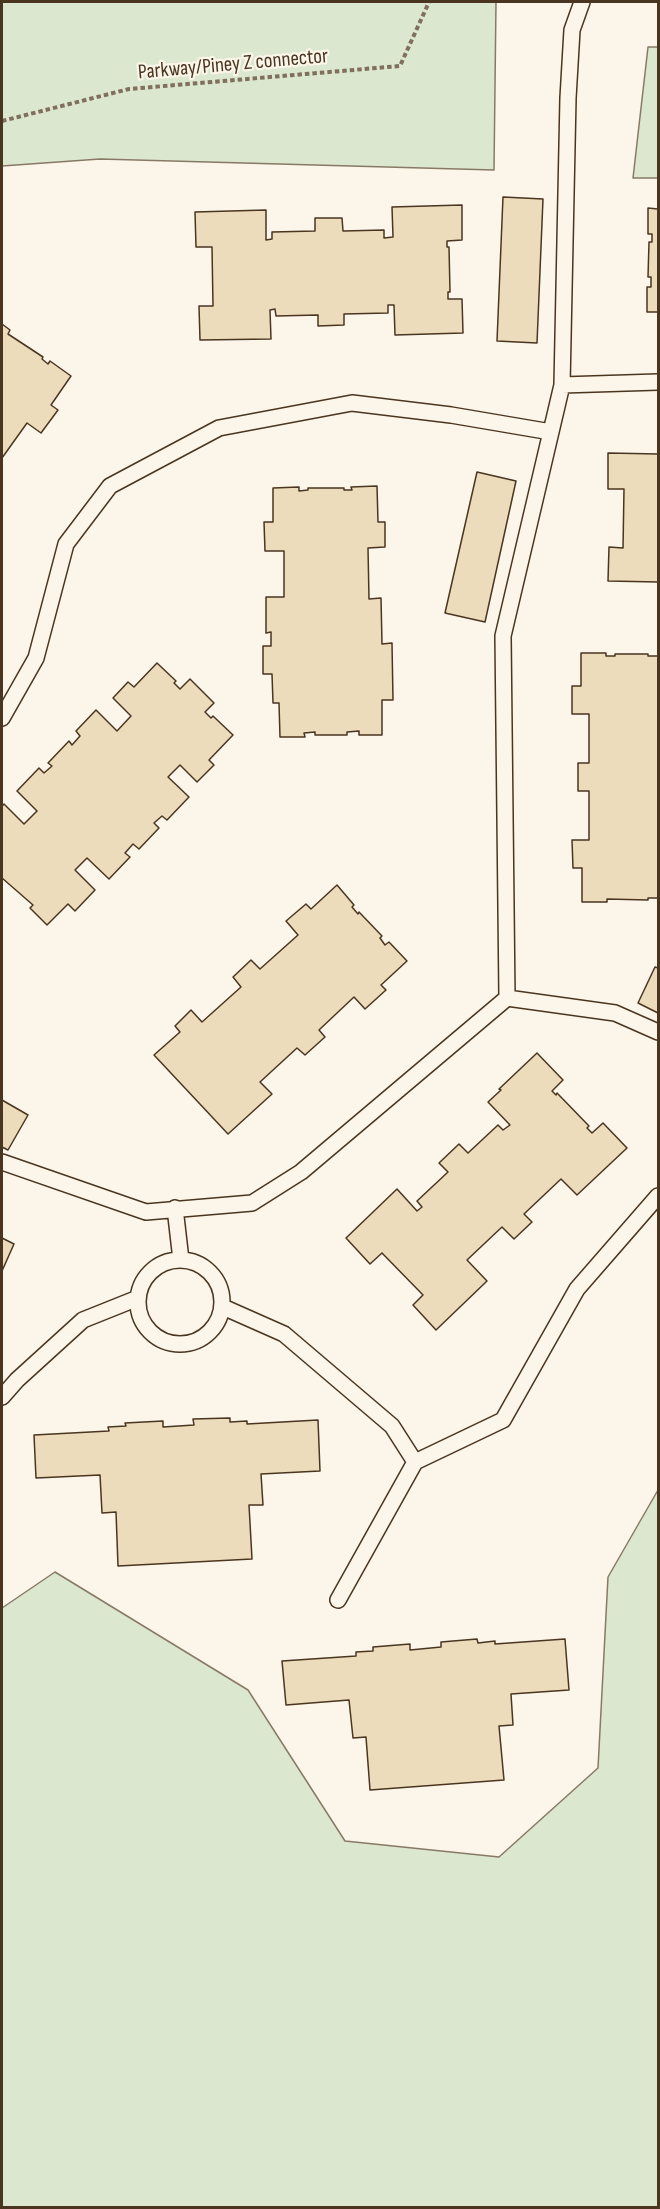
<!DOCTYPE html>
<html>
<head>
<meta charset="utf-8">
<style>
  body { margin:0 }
  #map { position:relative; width:660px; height:2209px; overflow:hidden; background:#fbf6e9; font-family:"Sofia Sans Condensed",sans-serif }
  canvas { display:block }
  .frame { position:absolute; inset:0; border:3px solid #4a3520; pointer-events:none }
</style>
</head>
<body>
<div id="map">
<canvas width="660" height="2209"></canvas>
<div class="frame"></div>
</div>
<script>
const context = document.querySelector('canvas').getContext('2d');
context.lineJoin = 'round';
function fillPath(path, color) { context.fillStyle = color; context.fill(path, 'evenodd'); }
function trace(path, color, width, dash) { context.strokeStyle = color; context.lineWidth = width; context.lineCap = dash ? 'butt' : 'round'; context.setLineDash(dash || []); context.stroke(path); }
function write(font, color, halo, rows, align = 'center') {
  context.font = font + ' "Sofia Sans Condensed",sans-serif'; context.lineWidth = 4.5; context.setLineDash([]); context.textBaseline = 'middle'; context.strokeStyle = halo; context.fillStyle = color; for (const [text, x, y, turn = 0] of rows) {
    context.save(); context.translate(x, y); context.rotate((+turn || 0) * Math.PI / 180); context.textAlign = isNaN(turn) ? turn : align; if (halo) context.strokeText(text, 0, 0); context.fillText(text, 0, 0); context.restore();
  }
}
const green = new Path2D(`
  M2,2H496L494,170L100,159L2,166Z
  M648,47H658V178H633Z
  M658,1490V2207H2V1608L55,1572L248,1690L345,1841L499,1857L598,1768L608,1577Z`);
fillPath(green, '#dce7d0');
trace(green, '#887966', 1.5);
const building = new Path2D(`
  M503,197L543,199L537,343L497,341Z
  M462,205V240L447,241V247H449L450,292H448V299H462L463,333L395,335L394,305H388V313L344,314V325L318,326V315L276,316L275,309L270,310L271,339L200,340L199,306H213L212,247H196L195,212L266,210V240L272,239V232L315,231V218H342L343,231L384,230V238L393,237L392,207Z
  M648,208L658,209V312H647V287H651V277H648L649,242H652V234H648Z
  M2,324L10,330L8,334L43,357L42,359L48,364L50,361L71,376L51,405L58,410L41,433L27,423L2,458Z
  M608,453L658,454V582L608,581L609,547L623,548L624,489H608Z
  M477,472L516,481L485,622L445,613Z
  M377,486L378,522H385V547L368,548L369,599L381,598L382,644L392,643L393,700H382V735H359V731L347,732V735H315V732L304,733L305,737H280L279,703H273L272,674H263V646H271V632L266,633V597H284V551H265L264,522H273V488L299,487V491L308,490V488H344V490H352L351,487Z
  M581,653H606V656H615V654H648V656H658V653V900V898H648V900L607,899V902H582V868H573L572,840H589V791H578V763H589V714H572V686H581Z
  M157,663L176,681L174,683L180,689L190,679L214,703L205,712L211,718L213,716L233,735L209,760L214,765L197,782L180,765L168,777L189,797L167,820L162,816L154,823L159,828L139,849L133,844L125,853L130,857L109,879L87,858L75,870L95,890L75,911L68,904L47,925L30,908L33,905L2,878V806L4,804L24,824L37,811L17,791L39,768L44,773L52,766L48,763L69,741L72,745L80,736L76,731L96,710L117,731L131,716L113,698L128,682L134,687Z
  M337,885L354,905L352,907L358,914L359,912L382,936L380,938L385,945L389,942L407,961L381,985L386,990L365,1009L354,997L319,1030L325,1037L305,1055L297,1048L260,1082L272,1094L228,1134L154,1055L180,1032L175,1026L191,1010L202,1022L241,987L233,977L251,960L260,969L298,935L286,921L306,904L311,909Z
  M655,967L658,968V1013L638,1003Z
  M537,1053L563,1080L552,1091L556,1095L557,1093L589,1126L587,1128L592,1133L603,1123L627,1148L577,1195L561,1179L524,1214L532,1222L514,1239L502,1227L467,1260L487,1281L436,1330L413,1305L423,1295L382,1253L370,1264L346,1238L397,1189L417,1211L422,1207L417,1201L448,1172L439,1163L459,1144L468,1153L498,1125L503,1130L510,1125L488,1102L501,1090L499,1089Z
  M2,1100L28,1115L8,1150L2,1147Z
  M2,1238L14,1244L2,1271Z
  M230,1418V1422L247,1421V1424L318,1420L320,1471L261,1474L263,1505H249L252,1559L118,1566L116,1512L102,1513L100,1475L36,1478L34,1435L109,1431L108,1427L126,1426L125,1423L163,1421V1427L194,1425L193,1419Z
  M477,1639L478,1643L495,1641V1644L565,1639L569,1690L511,1694L513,1725L499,1726L504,1780L370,1790L366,1737L353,1738L349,1700L286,1705L282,1661L356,1656V1652L373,1651V1647L410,1644V1650L441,1647V1642Z`);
fillPath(building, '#ecdcbc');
trace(building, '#4a3520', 1.5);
const service = new Path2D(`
  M562,385L658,382
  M2,718L36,658L66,544L110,486L219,428L352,403L451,415L551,432
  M507,998L503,636L562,385L568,98L572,30L582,2
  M2,1162L146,1212L252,1203L301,1172L507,998L615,1013L658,1032
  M175,1208L181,1260
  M138 1302a42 42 0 1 1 84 0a42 42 0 1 1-84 0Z
  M223,1307L284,1334L392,1426L415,1462
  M2,1397L17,1380L83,1320L138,1298
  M338,1600L415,1462L503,1420L577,1289L658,1196`);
trace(service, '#4a3520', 18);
trace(new Path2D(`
  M2,121L129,89L400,66L429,2`), '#7f6f5c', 4, [4.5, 3]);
trace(service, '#fbf6e9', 15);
write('21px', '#4a3520', '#fbf6e9', [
  ["Parkway/Piney Z connector",233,65,-5]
]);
</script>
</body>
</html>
